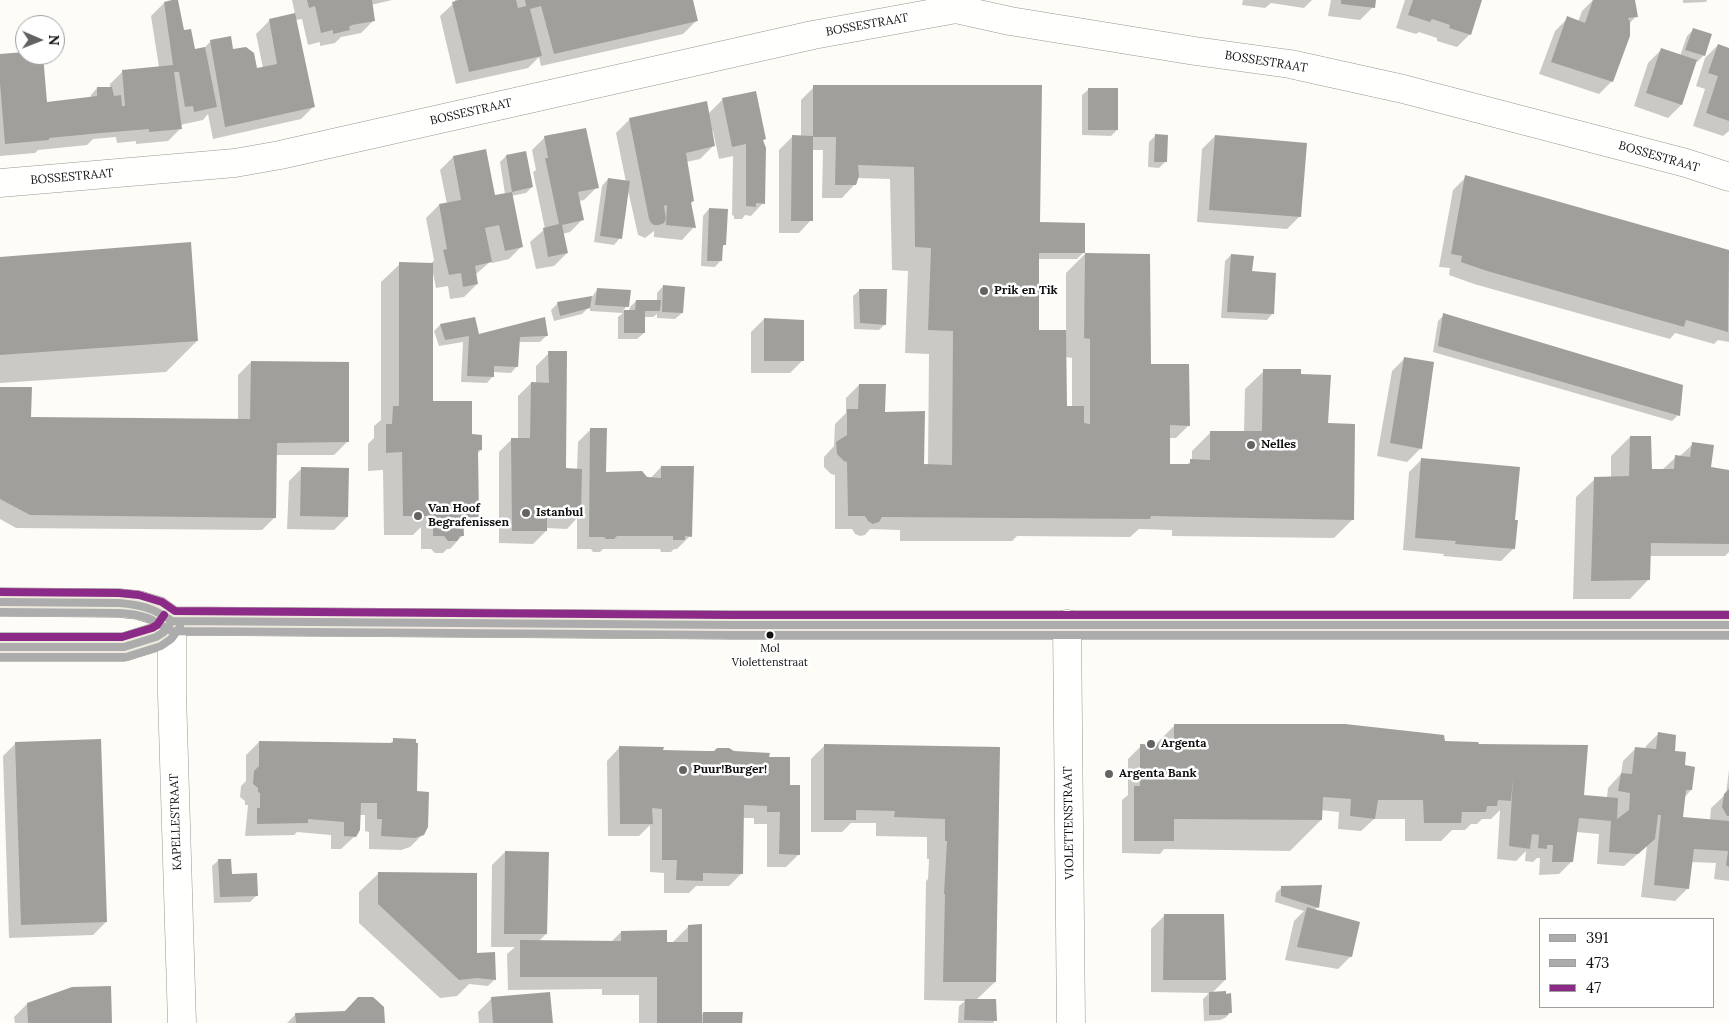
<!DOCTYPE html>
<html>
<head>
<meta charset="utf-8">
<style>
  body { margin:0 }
  #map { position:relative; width:1729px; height:1023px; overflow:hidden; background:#fdfcf7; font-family:Lora,serif }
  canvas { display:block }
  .legend { position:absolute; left:1539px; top:918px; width:175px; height:90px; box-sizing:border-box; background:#fff; border:1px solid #a0a0a0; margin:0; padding:6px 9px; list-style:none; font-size:15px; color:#111 }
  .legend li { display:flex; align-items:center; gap:10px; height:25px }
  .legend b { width:25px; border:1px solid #a0a0a0 }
  .north { position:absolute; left:15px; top:15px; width:50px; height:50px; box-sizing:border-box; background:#fff; border:1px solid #a0a0a0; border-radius:50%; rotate:91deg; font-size:14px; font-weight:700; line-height:20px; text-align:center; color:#111 }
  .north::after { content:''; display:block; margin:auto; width:18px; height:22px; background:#646362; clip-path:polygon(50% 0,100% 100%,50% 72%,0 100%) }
</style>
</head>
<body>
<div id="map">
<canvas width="1729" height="1023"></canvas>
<ul class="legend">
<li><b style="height:6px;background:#acacac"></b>391</li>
<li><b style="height:6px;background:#acacac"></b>473</li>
<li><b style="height:6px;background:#8c2b87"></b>47</li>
</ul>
<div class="north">N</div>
</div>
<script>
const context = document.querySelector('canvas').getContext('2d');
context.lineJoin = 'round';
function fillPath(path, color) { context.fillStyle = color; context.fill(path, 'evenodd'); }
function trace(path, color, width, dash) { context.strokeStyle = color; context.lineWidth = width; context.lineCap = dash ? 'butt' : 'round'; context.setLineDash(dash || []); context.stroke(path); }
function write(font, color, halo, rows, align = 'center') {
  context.font = font + ' Lora,serif'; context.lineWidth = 5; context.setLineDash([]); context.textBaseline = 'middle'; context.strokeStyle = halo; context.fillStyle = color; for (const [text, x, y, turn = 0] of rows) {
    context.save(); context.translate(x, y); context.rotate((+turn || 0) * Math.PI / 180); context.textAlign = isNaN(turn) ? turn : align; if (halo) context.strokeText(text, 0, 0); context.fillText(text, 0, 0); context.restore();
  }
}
fillPath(new Path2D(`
  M292,0H392L371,5L374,20L361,33L341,37L335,43L320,46V42L308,45L302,19L295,20L314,106L301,119L213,139L208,114L203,120L180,125L181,128L168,141L136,144V141L117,143L116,137L93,139L87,145L38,150L35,153L0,156V56L25,53V55H41L46,103L91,98V95L97,88H110V84L123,71L159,67L151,16L164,3L194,50L203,49L211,41L232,51L256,69L263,68L256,34L269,21L295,14Z
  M455,0H692L696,21L683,34L541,66L539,57L528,68L456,84L440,16L455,2Z
  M1243,0H1312L1304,8L1271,3L1265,8L1242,5Z
  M1331,0H1374L1373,7L1360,20L1328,16Z
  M1405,0H1481L1470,34L1457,47L1437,41V38L1419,32L1416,34L1396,28Z
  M1593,0H1634L1636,16L1629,24L1612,81L1599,94L1539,74L1555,31L1568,18L1578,22L1582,11Z
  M1683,0H1707L1706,2L1683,3Z
  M1693,30L1704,55L1697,62L1695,61L1681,105L1668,118L1634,106L1648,63L1661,50L1680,56L1687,36Z
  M1718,45L1729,49V131L1723,136L1693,126L1705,89L1696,86L1705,58Z
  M814,87L1039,224L1083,253L1077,259H1039L1038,331L1066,332V273L1085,254L1149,368L1189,425L1176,438H1169V465H1186L1192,461V451L1211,432H1244L1245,389L1264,371L1300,375L1327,425L1352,520L1334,538L1172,536V530L1139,529L1130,537L1017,536L1012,541H900V530L870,529L865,535L860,536L855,534L852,529H835V475L831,474L824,467V457L834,446L835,424L846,413V398L859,385L923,465L928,466L929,354L905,353L908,271L892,270L890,179L857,178L855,184L842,198H822L823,150H812L811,220L799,233H779V150L792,137H801V100ZM1065,357L1072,358V408L1066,407Z
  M1089,89L1117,130L1111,136L1082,135V95Z
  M723,99L765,139L762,141L763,203L751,216L745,215L742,219H734V216L732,215L733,156L719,159L713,131L711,132L713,146L700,159L686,162L693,201L690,204L694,227L682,240L654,237V231L645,238L638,235L628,190L620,238L614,245L594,242L602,186L608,179L626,182L616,133L629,120L706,102L708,114Z
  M1155,136L1165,162L1159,168L1148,167L1149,142Z
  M1215,136L1300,216L1287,229L1197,222L1202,149Z
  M545,137L597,187L584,200L579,201L583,219L570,232L562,234L567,253L554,266L536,269L530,242L545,229L533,172L536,170L532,150Z
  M506,156L532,187L526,193L511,196L522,246L509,259L492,263L491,261L475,275L477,284L464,297L450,299L448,286L436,288L433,273L432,404L471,436L481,450L477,454V516L464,529H462V536L450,549H447L443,553H435L431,549H421V527L413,535H384L383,470L368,471V444L374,438V426L381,420V282L400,264H431L434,260L426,218L439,205L447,204L440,170L453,157L494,196L505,194L500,162Z
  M1466,177L1729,251V342L1718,340L1714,344L1675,333L1670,339L1474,284L1449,275L1450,268L1439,267L1453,190Z
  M709,209L725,244L721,248V260L715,267L701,266L703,216Z
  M1231,255L1251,272L1273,313L1267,320L1221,318L1225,261Z
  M0,258L197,341L166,372L0,383Z
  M663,286L682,313L675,319L657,318V314L653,317H644V333L637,339H618V317L623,313L590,311V306L582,314L554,321L551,310L558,303L591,298L597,290L627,306L623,311H629L630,307L636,301H657V293Z
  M860,290L885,324L879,330L854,329L853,296Z
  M1444,315L1678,415L1672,421L1433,352L1438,321Z
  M764,319L803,360L790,373H751V332Z
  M440,325L478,335L546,336L540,342H518L517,366L511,373L493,372V376L487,383L461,382L463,342L439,346L434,331Z
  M549,353L565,469L577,470L578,442L591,429L605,473L650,479L661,467L690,536L677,549H674L671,552H661L660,549H603L600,552H593L591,549H577V518L567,529L546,528V531L533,544L499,543V452L512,439H518V396L531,383L536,384V366Z
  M1405,358L1433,363L1420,449L1407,462L1377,456L1392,371Z
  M251,362L347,442L334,455H276L275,517L262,530L16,528L0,519V388L30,418L238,420V375Z
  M1630,437L1649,473L1662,470L1676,457H1679L1693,444L1709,468L1729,471V552L1725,556H1649L1648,580L1630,599H1573L1576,497L1595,479L1611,478V456Z
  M1422,459L1514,521V548L1501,561L1443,556L1444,554L1403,550L1409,472Z
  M302,468L347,517L334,530L287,529L289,481Z
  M1175,725L1478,746L1582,796L1607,798L1608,788L1621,774L1623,761L1636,748L1645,749L1646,746L1659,733L1684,766L1691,790L1684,798L1681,818L1710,820L1711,808L1726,794L1729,770V881L1714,879L1716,863L1691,862L1688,888L1675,901L1641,897L1647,846L1624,866L1597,864L1599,834L1576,832L1572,861L1559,874L1539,875L1540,858H1537L1533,862L1525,861L1526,851L1516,861L1497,859L1500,810L1491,819H1482L1477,824H1471L1465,830H1452L1441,841H1405V819H1374L1361,831L1338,829L1339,812L1321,810V820L1290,851L1164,849L1160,854L1122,853V800L1128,795V759L1141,746H1154Z
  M394,740L415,792L423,834L410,847L401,850L369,849V832L365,831V815H359L355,836L341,849H331V835L297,832L294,835L245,836L248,805H245V801L240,797L241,786L246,781V755L259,742L389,744Z
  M16,743L106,922L93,935L9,938L3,756Z
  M824,746L999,748L995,982L976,1000L995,1020L993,1023H958L959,1006L965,1001L924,1000L926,881L928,879L929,859H927V837L876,836V823H851L842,832H811V759Z
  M619,748L662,751L733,752L768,758L788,786L799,854L786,867H767V824H754V818H743L742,873L729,886H696L689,893H664V873L650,872V825L639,836H608L607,761Z
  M505,852L546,934L538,942H611L621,932L672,943L689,926L701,1016L703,1013L740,1023H639V995H602V989L508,990L507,954L515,947H491L492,865Z
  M219,860L231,875L257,895L250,902L214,903L212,866Z
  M378,874L476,956L494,980L488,986L469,984L457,996L440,998L359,923V892Z
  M1282,887L1318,907L1314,910L1351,956L1338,969L1285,960L1294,921L1304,911L1275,902L1276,893Z
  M1164,916L1225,980L1212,993L1231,1012L1225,1018L1220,1020L1204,1021L1203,999L1209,993L1151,992V929Z
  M491,999L551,1023H479L478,1012Z
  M27,1004L110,1023H15L14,1017Z
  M296,1014L383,1023H287Z`), '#0003');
fillPath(new Path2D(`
  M172,0H178L184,30L191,29L195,49L205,47L217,107L194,112L193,106L185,107L179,72H174L182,129L149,132V129L101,133L49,138V140L5,144L0,83V54L25,52V55H43L47,102L97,96V87H112L114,96L121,95L122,106H125L122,70L173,65L164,2Z
  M307,0H372L375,21L352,25L349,27L350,30L333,34V30L321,33L315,6L309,8Z
  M459,0H516L518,8L526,6L525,0H693L698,21L554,54L541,6L530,9L542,56L469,72L452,2Z
  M1341,0H1376L1375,8L1341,4Z
  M1413,0H1482L1471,35L1449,28L1450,25L1432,19L1430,22L1408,15Z
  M1593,0H1635L1638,17L1628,18L1630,22V36L1613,82L1551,62L1567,16L1585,23Z
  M295,13L315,107L225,127L210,40L231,36L233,49L246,47L254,53L257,68L277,64L269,19Z
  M1693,28L1712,34L1705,56L1685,50Z
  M1718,44L1729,48V121L1706,113L1718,76L1708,73Z
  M1661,48L1697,60L1682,105L1646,93Z
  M813,85H1042L1040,222L1085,223V253H1039V330H1066L1067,406H1084V423L1090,424V339L1084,338L1085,253L1150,254L1151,364H1189L1190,426L1170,425V464H1190V459L1210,460V431H1262L1263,369H1301V374L1331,375L1328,423L1355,424L1354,520L1151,516L1150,519L882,517L879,522L873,524L868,521L865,516H848L847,462L844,461L837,454L836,442L847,435V409H858L859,384H886L885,412L925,411L924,464L952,465L953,331L928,330L931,248L915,247L914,167L858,165L859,176L856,185H835L836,137H813Z
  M1088,88H1118V130H1088Z
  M756,91L766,139L763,140L766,148L765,204L756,203V207L746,206V144L732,147L722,98Z
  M707,101L715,146L686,153L694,201L691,202L696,228L666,225L667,205L664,206L666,219L664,223L659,225H654L651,223L649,219L629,118Z
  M586,128L599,188L578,192L584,220L562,225L568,253L548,257L543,228L559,224L545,158H548L544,136Z
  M1155,134L1168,135L1167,162H1154Z
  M792,135L813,136V221H791Z
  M1215,135L1307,143L1301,217L1209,210Z
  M486,149L495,195L512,192L523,247L505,251L499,225L485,228L492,262L475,266L478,284L463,287L461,273L449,275L443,250L447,249L439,204L461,200L453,156Z
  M526,151L533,187L512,192L506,155Z
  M1465,175L1729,250L1728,332L1686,320L1684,327L1487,271L1461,262L1462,256L1451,254Z
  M608,178L630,181L622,239L600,236Z
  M709,208L728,209L726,245H723L722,261H707Z
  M191,242L198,341L0,355V257Z
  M1231,254L1254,256L1252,271L1276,273L1274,314L1227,312Z
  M399,262L433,263V401H472V434L482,435V450H478L479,517H463L464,536H460L457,541H448L444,536H433V516H403L402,452L386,453V424H392L393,406H399Z
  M663,285L685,287L683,313L662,312Z
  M597,288L631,290L629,307L595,305Z
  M859,289H887L886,325L860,323Z
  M592,296L590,308L560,316L557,302Z
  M636,300H661L660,311H645V333H624V310H635Z
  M1443,313L1683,385L1680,416L1438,346Z
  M475,317L479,334L545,317L548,336L520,337L518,367L494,366V377L467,376L469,336L445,340L440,324Z
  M764,318L804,320V361H764Z
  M548,351H567L566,468L582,469L581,516H547V531H512L511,438H530L531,382L549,383Z
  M1404,357L1434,362L1422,449L1390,443Z
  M251,361L349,362V442L277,443L276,518L30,515L0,499V387H32L31,417L250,419Z
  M590,428H607L606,472L642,471L647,477L661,478V466H694L692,537L685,536V540H673V536H617L614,539H606L604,537H589Z
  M1630,436H1651L1652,469H1674L1675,455L1690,457L1692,442L1714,445L1711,467L1729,470V544L1651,543L1650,580L1591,581L1594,477L1629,476Z
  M1421,458L1520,467L1515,520H1518L1515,549L1455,544L1456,541L1415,538Z
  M301,467L349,468L348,517L300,516Z
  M1174,724H1345L1444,735L1445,741L1478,742L1479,744L1588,745L1584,795L1618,798L1617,819L1629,810L1630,793L1618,791L1621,773L1632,774L1635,747L1656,749L1658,732L1676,735L1675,751L1686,752L1685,765L1695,767L1692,790H1686L1683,817L1729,821V867L1726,865L1728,851L1694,849L1689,889L1654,885L1661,815H1658L1655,839L1638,854L1609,852L1611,821L1579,818L1573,862H1552L1553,845H1547V849L1538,848L1539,835L1532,834L1530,849L1509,846L1513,778L1511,801L1498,800L1497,806H1487L1486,812H1462L1461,823H1424L1423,800H1378L1375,819L1350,816L1351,799L1323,797L1322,820L1174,819V841H1134V786H1140V744L1174,745Z
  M393,738L416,739V743H418L417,791L429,792L428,827L424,835L415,838L381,836L382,819H377V803H361L360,830L356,837L344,836V822L308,819V823L257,824V808H260V793L258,792V788L253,784L254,771L259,766V741L393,743Z
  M101,739L107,922L21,925L15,742Z
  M824,744L1000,747L996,982H943L945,894H944L947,841H945V819L894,817L895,811L856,810V820H824Z
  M619,746L664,747L663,750L704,751H714L717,748H729L734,751L770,753L769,757H790V785H800V855L779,854L780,812H767V806L744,805L743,874L703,873V881L676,880L677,860H662V809L652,808L653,824H620Z
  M1729,789V816H1727L1722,807L1724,794Z
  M505,851L549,852L547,934H504Z
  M218,859H231L232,874L257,873L258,896L220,897Z
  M378,872L477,873V953L495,952L496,980L477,978L459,980L378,904Z
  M1322,885L1319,908L1281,896V886Z
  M1307,907L1360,922L1352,957L1297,947Z
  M1164,914H1224L1226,980H1163Z
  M702,924V1023H657V977H520V940L621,941V931L667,930V942H688V925Z
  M111,986L112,1023H28L27,1003L72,987Z
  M1226,991V994L1231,993L1232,1013H1228V1015H1209V992Z
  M550,992L553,1023H493L491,997Z
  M358,997H373L384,1007L385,1023H296L295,1013L345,1011Z
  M965,999H996L997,1021L964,1020Z
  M703,1012H743L742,1023H703Z`), '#a19f9c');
const minor = new Path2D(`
  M0,183L235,163L280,155L813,35L956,9L1010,21L1195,51L1290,64L1403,89L1686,163L1729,177
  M1067,624L1071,1023`);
const tertiary = new Path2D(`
  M172,621V694L182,1023`);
const primary = new Path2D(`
  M0,602L119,603L138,605L158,611L172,621L733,625H1729
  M0,647H124L156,637L164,632L172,621`);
trace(minor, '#979795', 29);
trace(tertiary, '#979795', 29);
trace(primary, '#858482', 29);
trace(minor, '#fffffe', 28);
trace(tertiary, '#fffffe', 28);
trace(primary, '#ede9dc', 28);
trace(new Path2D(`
  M0,602L119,603C142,605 153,608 172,621L733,625H1729
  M0,647H124L156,637L164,632L172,621`), '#acacac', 8);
trace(new Path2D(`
  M0,612L118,613C130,614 144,615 154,621C161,624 165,629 172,631L733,635H1729
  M0,657H126L161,646L171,639L180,627`), '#acacac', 8);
trace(new Path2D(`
  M0,592L119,593L139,595L162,602L175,611L733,615H1729
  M0,637H122L152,628L157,625L164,615`), '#8c2b87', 8);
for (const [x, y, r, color] of [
  [984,291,5,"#646362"],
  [1251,445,5,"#646362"],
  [526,513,5,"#646362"],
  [418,516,5,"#646362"],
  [770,635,4.5,"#111"],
  [1151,744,5,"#646362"],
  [683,770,5,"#646362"],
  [1109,774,5,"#646362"]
]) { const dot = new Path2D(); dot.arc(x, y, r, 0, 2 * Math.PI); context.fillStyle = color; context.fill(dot); trace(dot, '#fff', 2); }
write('11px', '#111', '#fff', [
  ["Mol",770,649],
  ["Violettenstraat",770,663]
]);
write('12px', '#111', '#fff', [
  ["BOSSESTRAAT",867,25,-10],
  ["BOSSESTRAAT",1266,62,9],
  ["BOSSESTRAAT",471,112,-13],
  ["BOSSESTRAAT",1659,157,16],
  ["BOSSESTRAAT",72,177,-5],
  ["KAPELLESTRAAT",176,822,-92],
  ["VIOLETTENSTRAAT",1069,823,-91]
]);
write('bold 12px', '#111', '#fff', [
  ["Prik en Tik",994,291],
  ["Nelles",1261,445],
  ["Van Hoof",428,509],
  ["Begrafenissen",428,523],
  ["Istanbul",536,513],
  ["Argenta",1161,744],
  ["Puur!Burger!",693,770],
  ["Argenta Bank",1119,774]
], 'left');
</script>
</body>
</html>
